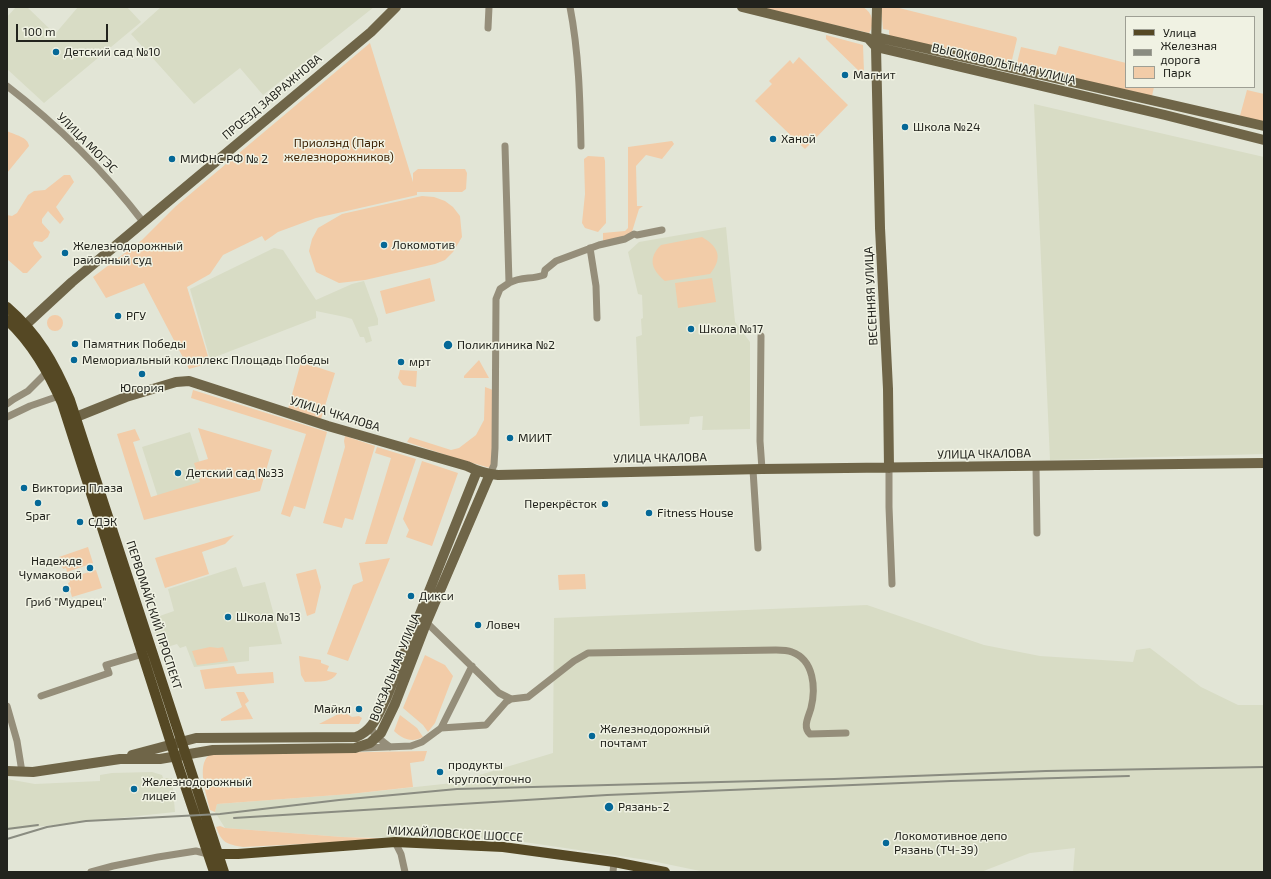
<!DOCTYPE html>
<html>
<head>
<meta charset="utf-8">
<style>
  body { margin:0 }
  #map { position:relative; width:1271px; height:879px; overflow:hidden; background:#e2e5d6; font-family:"Exo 2",sans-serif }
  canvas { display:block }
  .frame { position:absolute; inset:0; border:8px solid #22231d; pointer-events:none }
  .legend { position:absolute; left:1125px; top:16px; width:130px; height:72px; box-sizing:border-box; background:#f0f2e3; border:1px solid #9e9f94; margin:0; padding:5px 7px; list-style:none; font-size:12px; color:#22231d }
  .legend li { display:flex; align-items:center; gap:8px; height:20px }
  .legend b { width:20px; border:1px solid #9e9f94 }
  .scale { position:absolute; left:16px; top:24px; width:92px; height:18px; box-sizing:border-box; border:2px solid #22231d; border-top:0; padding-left:5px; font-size:12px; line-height:14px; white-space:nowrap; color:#22231d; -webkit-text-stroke:3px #f0f2e3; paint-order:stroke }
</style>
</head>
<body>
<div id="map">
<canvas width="1271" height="879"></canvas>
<div class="frame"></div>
<ul class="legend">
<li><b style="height:5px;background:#554824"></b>Улица</li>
<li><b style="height:5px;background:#8a8c81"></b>Железная дорога</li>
<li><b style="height:11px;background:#f2cca8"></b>Парк</li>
</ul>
<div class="scale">100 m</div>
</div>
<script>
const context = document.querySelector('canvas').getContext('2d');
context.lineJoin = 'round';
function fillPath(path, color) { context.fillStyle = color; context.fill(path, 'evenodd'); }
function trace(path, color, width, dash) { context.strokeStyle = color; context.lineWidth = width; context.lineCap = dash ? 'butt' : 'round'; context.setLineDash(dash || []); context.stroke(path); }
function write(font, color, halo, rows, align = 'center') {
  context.font = font + ' "Exo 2",sans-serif'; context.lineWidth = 3; context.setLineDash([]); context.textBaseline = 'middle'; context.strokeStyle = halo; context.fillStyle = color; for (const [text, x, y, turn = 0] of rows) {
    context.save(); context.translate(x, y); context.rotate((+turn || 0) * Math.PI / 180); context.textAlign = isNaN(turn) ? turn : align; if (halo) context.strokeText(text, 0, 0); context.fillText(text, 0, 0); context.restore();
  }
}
fillPath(new Path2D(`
  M16,7H27L55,34L78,7H127L141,22L44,103L7,69V17Z
  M161,7H374L263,95L240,68L194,104L131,34Z
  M1034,104L1264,157V454L1050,460Z
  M726,227L735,322L750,342V429L702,430L703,416L690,417L689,424L640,426L636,337L642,335L641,319L643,318L642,295L638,294L628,252L639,242Z
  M274,248L283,250L316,300L352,284L364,281L378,319V325L368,327L372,341L366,343L364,337H360L352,319L345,317L316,311V318L210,359L190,289Z
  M190,432L211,498L163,513L142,447Z
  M236,567L243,587L265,582L282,644L249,647V661L194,667L186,646L180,648L177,644L161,649L151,619L174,611L168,589Z
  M867,605L984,645L1040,656L1133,662L1136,650L1150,648L1201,687L1238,705H1264V872H1073L1075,848L1030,853L981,872H705L647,860L503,839L342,837L225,828L215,812L217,804L350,794L453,783L553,753L554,618Z
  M152,772L162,775L163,778H172L175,812L7,830V779L35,784L100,781V775L112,773Z`), '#d8dcc5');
fillPath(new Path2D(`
  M757,7H863C873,13 875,24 869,33Z
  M881,7H895L1016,37L1017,39L1010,68L891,37L889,34V30L883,29Z
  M826,35L863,45L864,72L862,74L826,39Z
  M370,43L413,182V173L418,169H465L467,173L466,189L462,192H417V195L316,218L278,232L265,241L262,236L223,255L210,274L187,287L210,363L189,369L144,283L106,298L93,277L142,240L176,206Z
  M1059,46L1126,63V87H1154L1152,96L1016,67L1021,47L1056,55Z
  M799,57L848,105L805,149L755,101L772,84L769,81L790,60L793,64Z
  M1247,90L1264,94V130L1238,123Z
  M7,131C15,135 28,137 29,146L7,173Z
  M672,141L674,144L662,159L646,155L636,166L637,206H643L639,209L631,235L603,243V233L625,231L628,228V147Z
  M588,156L604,157L605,161L606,223L598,232L585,228L582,223L585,194L584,159Z
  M64,175H70L74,182L56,207L64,219L60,224L48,211L42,219V223L50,232L48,237L42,242L35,241L33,243L34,246L42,257L27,273H23L7,259V215L12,216L17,213L28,195L34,191L45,190Z
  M422,196L434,197L445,201L453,207L460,216L462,237L453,252L445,260L435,264L365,280L339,283L316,272L309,251L312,239L318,228L342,214Z
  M702,237C719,247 723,258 710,274L665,281C652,270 647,259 661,245Z
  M430,278L435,301L386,314L380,291Z
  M712,278L716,302L678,308L675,283Z
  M47 323a8 8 0 1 1 16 0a8 8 0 1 1-16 0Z
  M479,360L489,378H464V376Z
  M301,362L335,373L321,419L288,409Z
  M400,370L417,371L416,387L403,385L398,378Z
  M485,387L493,390V460L490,468L455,458L407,442L410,437L451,450L459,448L476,435L484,420Z
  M193,390L327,432L305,509L294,506L290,517L281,514L306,434L191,398Z
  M198,428L272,450L260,491L144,520L117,434L135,429L140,440L133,442L151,497L200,482L194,463L208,459Z
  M345,436L375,446L353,520L345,518L342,528L323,523L345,447L344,441Z
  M377,447L416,459L387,544H365L391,458L375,453Z
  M422,461L458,473L432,546L406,537L409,530L403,519Z
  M234,535L225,544L202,552L209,574L165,588L155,558Z
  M88,547L93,563L67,572L66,568L63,569L59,557Z
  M390,558L348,661L327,654L353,585L363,581L359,563Z
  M316,569L321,587L315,613L307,616L296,574Z
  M96,570L102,588L72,597L68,583L70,582L69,578Z
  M585,574L586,589L559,590L558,575Z
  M210,647L218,648L223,647L228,661L197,665L192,651Z
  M425,655L445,665L453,676L435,723L428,732L423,725L403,708Z
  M299,656L321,660V663L329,666L327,671L337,673C332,684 315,681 305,682L301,675Z
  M234,666L237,674L273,672L274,683L205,689L200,670Z
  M236,692H244L249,701L245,704L253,719L221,721V719L242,707Z
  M346,710L347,714L352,717L359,716L362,718L359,724H319Z
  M400,715L417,728L423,737C411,743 403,739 394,731Z
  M427,751L424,761L410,763L413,787L350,794L217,804L215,812L210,810C207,796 196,766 209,755Z
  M220,826L225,828L342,837L399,839L243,847C226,844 222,843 216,827Z`), '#f2cca8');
trace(new Path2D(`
  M570,7C579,53 580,100 581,146
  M488,28L489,7
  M7,86C59,126 104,171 144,223
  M590,248L596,286L597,318
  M509,283C522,276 531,280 544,275L545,270L556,261L599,245L625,239L634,234L637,235L662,230
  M761,336L760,441L762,469
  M7,404L14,399L28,391L47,372
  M7,417L30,406L59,396
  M1036,466L1037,533
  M889,468V507L892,584
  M753,470L758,548
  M490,474L494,465L495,448L496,299L500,289L509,283L505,146
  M424,620L499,693L511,699L506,702L486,725L441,728
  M41,696L109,673L106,665L143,654
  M511,699L528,697L574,661L588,653L776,650C781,650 787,650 792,652C814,660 816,688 811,708C809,716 802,727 810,734L846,733
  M7,706L17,741L22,772
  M371,727C373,736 383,741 390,747
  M362,748L411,746L422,742L441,728L472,666
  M395,842L401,854L405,872
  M91,872L113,866L158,857L196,851L208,854
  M613,872L614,862`), '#958e7a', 7);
trace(new Path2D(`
  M742,7L868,38L876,47L1165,115L1264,140
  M877,7L876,47L880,228L888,389L889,468
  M876,37L1264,126
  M20,330L72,282L371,32L396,7
  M76,417L126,397L176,382L189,381L328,426L467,466C477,471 487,474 498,475L762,469L1264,463
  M132,755L196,738L356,737C373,731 378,714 386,699L477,471
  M7,771L33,772L120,759H160L213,750L355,748L370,743L381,733L395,704L427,621L490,474`), '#6f6548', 10);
trace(new Path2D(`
  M7,307C38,334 54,362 70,400L224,872
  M7,320C32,343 48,372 62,403L175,756L214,872
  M212,854H238L395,842L503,847L614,862L665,872`), '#554824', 10);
trace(new Path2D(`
  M234,818L607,795L951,781L1129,776
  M7,829L38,825
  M7,839L47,827L86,821L220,814L339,800L457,789L834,779L1046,771L1264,767`), '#8a8c81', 2);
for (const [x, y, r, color] of [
  [56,52,4,"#056897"],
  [845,75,4,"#056897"],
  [905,127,4,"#056897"],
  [773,139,4,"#056897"],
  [172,159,4,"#056897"],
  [384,245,4,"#056897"],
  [65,253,4,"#056897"],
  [118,316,4,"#056897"],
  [691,329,4,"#056897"],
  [75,344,4,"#056897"],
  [448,345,5,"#056897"],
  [74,360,4,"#056897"],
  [401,362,4,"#056897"],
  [142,374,4,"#056897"],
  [510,438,4,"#056897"],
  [178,473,4,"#056897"],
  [24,488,4,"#056897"],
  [38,503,4,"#056897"],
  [605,504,4,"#056897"],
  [649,513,4,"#056897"],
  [80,522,4,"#056897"],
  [90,568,4,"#056897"],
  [66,589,4,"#056897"],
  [411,596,4,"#056897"],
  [228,617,4,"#056897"],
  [478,625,4,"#056897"],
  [359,709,4,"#056897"],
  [592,736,4,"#056897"],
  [440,772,4,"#056897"],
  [134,789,4,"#056897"],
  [609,807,5,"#056897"],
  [886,843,4,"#056897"]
]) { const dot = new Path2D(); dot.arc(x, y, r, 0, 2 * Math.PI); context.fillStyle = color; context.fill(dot); trace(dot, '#f0f2e3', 1.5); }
write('12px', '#22231d', '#f0f2e3', [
  ["Детский сад №10",64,52],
  ["Магнит",853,75],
  ["Школа №24",913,127],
  ["Ханой",781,139],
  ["МИФНС РФ № 2",180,159],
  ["Локомотив",392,245],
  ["Железнодорожный",73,246],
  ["районный суд",73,260],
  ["РГУ",126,316],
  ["Школа №17",699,329],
  ["Памятник Победы",83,344],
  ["Поликлиника №2",457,345],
  ["Мемориальный комплекс Площадь Победы",82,360],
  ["мрт",409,362],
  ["Югория",142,388,"center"],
  ["МИИТ",518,438],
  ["Детский сад №33",186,473],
  ["Виктория Плаза",32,488],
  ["Перекрёсток",597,504,"right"],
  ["Fitness House",657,513],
  ["Spar",38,516,"center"],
  ["СДЭК",88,522],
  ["Надежде",82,561,"right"],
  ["Чумаковой",82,575,"right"],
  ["Дикси",419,596],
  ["Гриб \"Мудрец\"",66,602,"center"],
  ["Школа №13",236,617],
  ["Ловеч",486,625],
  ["Майкл",351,709,"right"],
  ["Железнодорожный",600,729],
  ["почтамт",600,743],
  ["продукты",448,765],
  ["круглосуточно",448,779],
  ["Железнодорожный",142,782],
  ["лицей",142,796],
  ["Рязань-2",618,807],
  ["Локомотивное депо",894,836],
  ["Рязань (ТЧ-39)",894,850]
], 'left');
write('12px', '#22231d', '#f0f2e3', [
  ["ВЫСОКОВОЛЬТНАЯ УЛИЦА",1004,64,13],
  ["ПРОЕЗД ЗАВРАЖНОВА",272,97,-40],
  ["УЛИЦА МОГЭС",87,143,45],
  ["ВЕСЕННЯЯ УЛИЦА",871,296,-93],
  ["УЛИЦА ЧКАЛОВА",335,414,17],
  ["УЛИЦА ЧКАЛОВА",984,454,-1],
  ["УЛИЦА ЧКАЛОВА",660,458,-1],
  ["ПЕРВОМАЙСКИЙ ПРОСПЕКТ",154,615,72],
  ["ВОКЗАЛЬНАЯ УЛИЦА",395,667,-68],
  ["МИХАЙЛОВСКОЕ ШОССЕ",455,834,3]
]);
write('12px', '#3d2305', '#f0f2e3', [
  ["Приолэнд (Парк",339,143],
  ["железнорожников)",339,157]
]);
</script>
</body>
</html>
